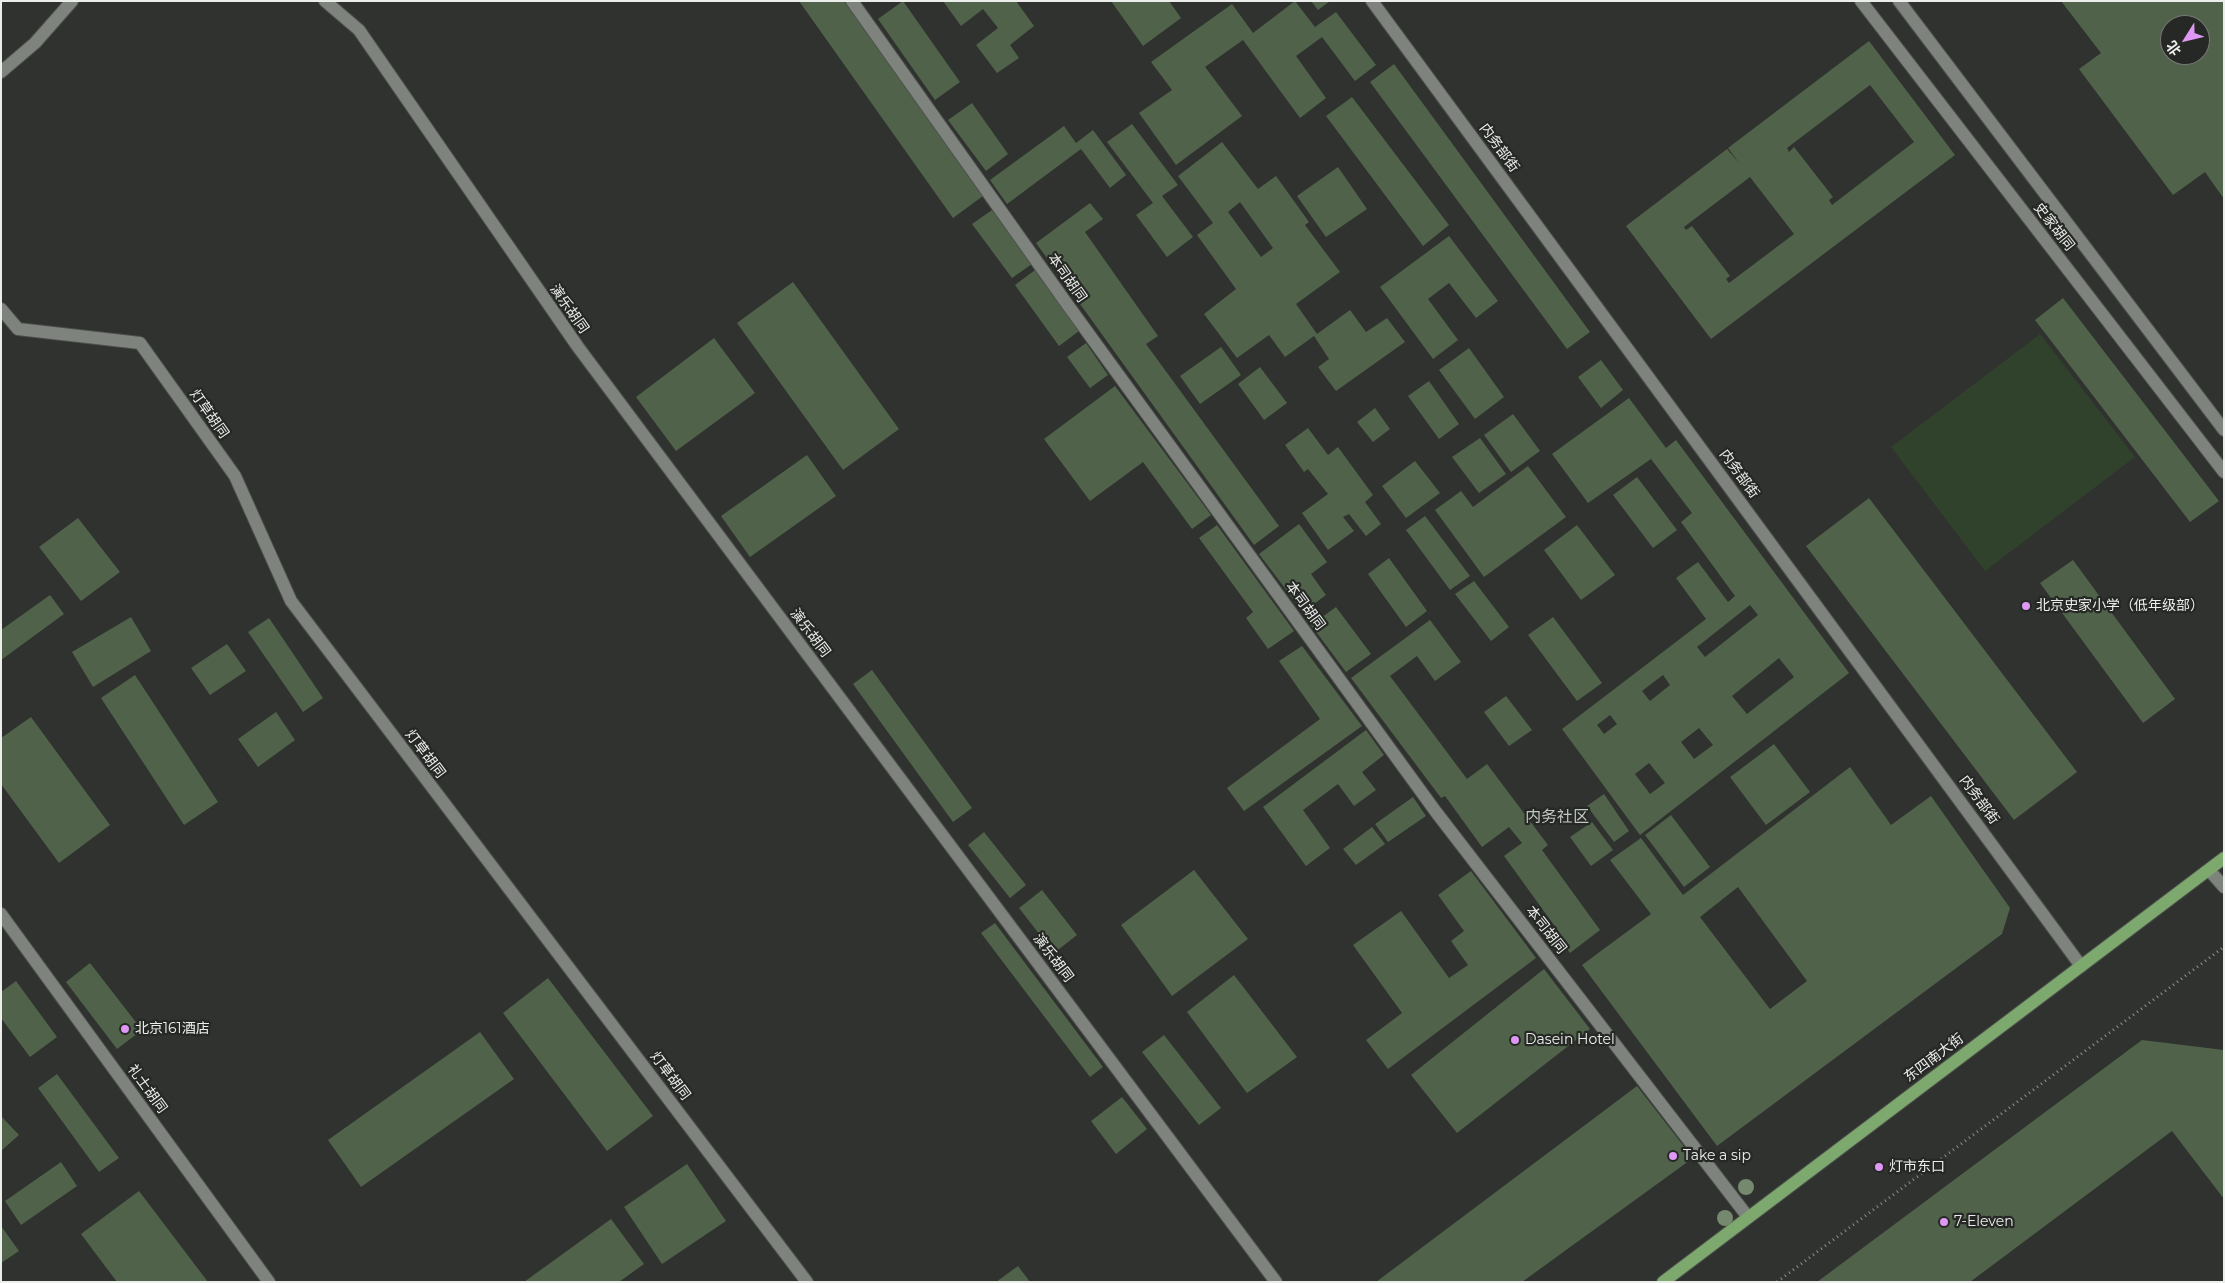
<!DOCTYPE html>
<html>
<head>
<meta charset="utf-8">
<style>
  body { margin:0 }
  #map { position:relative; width:2225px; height:1283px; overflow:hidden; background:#2f322e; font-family:Montserrat,"Noto Sans SC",sans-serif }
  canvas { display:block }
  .frame { position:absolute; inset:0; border:2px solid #eceeeb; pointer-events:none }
  .north { position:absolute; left:2160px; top:15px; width:50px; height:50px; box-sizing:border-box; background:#252824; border:1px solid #757774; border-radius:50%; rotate:234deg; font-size:14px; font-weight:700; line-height:20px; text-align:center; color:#eceeeb }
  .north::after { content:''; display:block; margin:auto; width:18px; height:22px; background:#de98f3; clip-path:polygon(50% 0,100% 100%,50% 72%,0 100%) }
</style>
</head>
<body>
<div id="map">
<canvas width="2225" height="1283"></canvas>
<div class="frame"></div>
<div class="north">北</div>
</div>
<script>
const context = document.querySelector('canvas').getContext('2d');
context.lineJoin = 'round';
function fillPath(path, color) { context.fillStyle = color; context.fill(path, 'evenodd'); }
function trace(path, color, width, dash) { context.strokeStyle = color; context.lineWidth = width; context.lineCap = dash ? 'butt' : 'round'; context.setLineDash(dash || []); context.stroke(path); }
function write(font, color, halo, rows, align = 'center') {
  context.font = font + ' Montserrat,"Noto Sans SC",sans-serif'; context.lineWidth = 4.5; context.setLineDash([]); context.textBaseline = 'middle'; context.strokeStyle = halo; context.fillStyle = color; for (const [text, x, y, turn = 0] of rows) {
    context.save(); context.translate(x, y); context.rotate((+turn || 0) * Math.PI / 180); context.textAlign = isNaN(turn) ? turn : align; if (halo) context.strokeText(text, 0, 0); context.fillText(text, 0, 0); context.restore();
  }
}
fillPath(new Path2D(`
  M2040,334L2135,457L1985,571L1891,447Z`), '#30422b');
fillPath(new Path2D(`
  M799,1H844L983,196L953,218Z
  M903,1L960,82L935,100L878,19Z
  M943,1H1016L1034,26L1010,45L1019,58L997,73L976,45L998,28L983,9L961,26Z
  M1111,1H1169L1181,18L1143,46Z
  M1295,1L1315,27L1336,12L1376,65L1355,81L1322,37L1296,56L1326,98L1300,118L1243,40L1205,67L1242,116L1176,165L1139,113L1172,90L1151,62L1232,4L1253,33Z
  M1311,1H1330L1318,10Z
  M2061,1H2224V199L2205,172L2173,195L2079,69L2101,53ZM2170,25H2200V55H2170Z
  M1869,41L1955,155L1711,339L1626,226L1727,149L1739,163L1728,148ZM1870,85L1914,142L1832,205L1829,200L1833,197L1794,147L1789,152L1787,148ZM1750,177L1794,234L1729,283L1726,279L1730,276L1692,226L1686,230L1684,227Z
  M1394,64L1590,332L1567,349L1370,82Z
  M1352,97L1449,225L1423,246L1326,116Z
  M972,103L1008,154L986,171L948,120Z
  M1132,124L1178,185L1162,196L1193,237L1167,257L1136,215L1153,203L1107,142Z
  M1064,126L1076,143L1093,130L1126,175L1110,188L1081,149L1007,204L990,180Z
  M1222,142L1258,189L1276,176L1309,222L1305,225L1340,272L1296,304L1317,334L1350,310L1366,332L1387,318L1405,342L1336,391L1318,367L1329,359L1314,336L1285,357L1269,335L1237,358L1204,314L1236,289L1197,235L1213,223L1178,176ZM1240,202L1273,248L1261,257L1228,212Z
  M1338,167L1367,209L1326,237L1297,196Z
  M1090,203L1103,219L1085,232L1158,336L1146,344L1279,526L1254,545L1036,243Z
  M992,210L1032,264L1012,278L972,224Z
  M1449,236L1498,301L1476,318L1449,283L1428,299L1458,340L1433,359L1380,287Z
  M1035,270L1079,331L1059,346L1015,285Z
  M793,282L899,429L843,470L737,323Z
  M2063,298L2219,501L2190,522L2035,320Z
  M714,338L755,393L676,451L636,397Z
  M1086,343L1108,375L1090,388L1067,357Z
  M1221,347L1241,375L1200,404L1180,376Z
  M1469,348L1504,397L1475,419L1439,370Z
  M1601,360L1623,390L1601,408L1578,377Z
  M1260,367L1287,403L1264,420L1238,384Z
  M1429,381L1459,424L1439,439L1408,396Z
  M1115,386L1211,515L1192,529L1143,462L1090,501L1044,439Z
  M1629,398L1666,448L1676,440L1849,673L1640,835L1562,729L1706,619L1676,578L1698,562L1728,602L1735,596L1681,522L1692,513L1651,459L1588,503L1552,454ZM1750,605L1758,615L1705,657L1697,647ZM1779,658L1794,677L1747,714L1732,696ZM1663,675L1670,685L1650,701L1642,691ZM1610,715L1617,724L1604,734L1597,725ZM1699,728L1713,745L1694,759L1681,742ZM1649,763L1665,783L1650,794L1635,774Z
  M1375,408L1390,429L1373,442L1357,422Z
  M1513,414L1540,451L1511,472L1484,435Z
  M1308,428L1328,455L1338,447L1373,495L1365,502L1381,524L1366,536L1349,514L1343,517L1354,531L1328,550L1302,513L1328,494L1308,469L1304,472L1285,445Z
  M1480,438L1506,474L1479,493L1452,457Z
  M807,455L836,496L750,557L721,516Z
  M1415,461L1440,493L1406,518L1382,486Z
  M1528,466L1566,517L1484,577L1435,510L1461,491L1473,507Z
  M1637,477L1677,530L1653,548L1613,495Z
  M1869,498L2077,772L2014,820L1806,546Z
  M1425,516L1470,576L1450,590L1406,530Z
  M78,518L120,572L81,601L39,547Z
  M1299,524L1327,562L1311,574L1326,595L1303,612L1259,554Z
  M1217,525L1294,631L1268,649L1246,618L1253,612L1199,538Z
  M1577,525L1615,575L1581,600L1544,550Z
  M1389,558L1427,611L1406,627L1368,574Z
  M2073,560L2175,699L2143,723L2040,583Z
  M1474,581L1509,627L1491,641L1455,594Z
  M50,595L64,614L1,660V630Z
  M1336,607L1371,654L1346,672L1311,625Z
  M131,617L151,651L93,687L72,652Z
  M1553,617L1602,683L1577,701L1528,635Z
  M269,618L323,698L303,712L248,632Z
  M1430,620L1461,662L1435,681L1417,656L1390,676L1467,779L1487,764L1548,845L1542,850L1600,930L1570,953L1556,934L1559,932L1504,856L1522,843L1509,827L1482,847L1445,796L1441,798L1351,678Z
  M227,644L246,671L210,695L191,668Z
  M1302,646L1362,726L1244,811L1227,788L1320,719L1279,661Z
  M872,670L972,808L953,822L853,684Z
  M135,675L218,802L184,825L101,698Z
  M1506,696L1532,730L1509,746L1484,712Z
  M276,712L295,740L258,767L238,739Z
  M31,717L110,825L59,863L1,784V738Z
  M1366,730L1384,755L1362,772L1376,790L1354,806L1338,784L1303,810L1330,848L1306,866L1263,807Z
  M1774,744L1810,792L1766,825L1730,777Z
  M1850,767L1891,825L1931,796L2010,908L2002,934L1717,1146L1582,965L1651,914L1610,860L1641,838L1683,895ZM1738,887L1807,981L1770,1009L1700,917Z
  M1604,794L1629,831L1614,842L1587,806Z
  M1413,797L1426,816L1388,842L1375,824Z
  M1671,815L1710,867L1684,887L1645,835Z
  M1592,822L1613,850L1591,866L1570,837Z
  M1372,827L1385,844L1356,865L1343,849Z
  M984,832L1026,885L1010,898L968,845Z
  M1194,870L1248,939L1172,996L1121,925Z
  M1471,871L1536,958L1388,1069L1366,1040L1402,1013L1353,945L1401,911L1449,978L1468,965L1451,941L1464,931L1438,895Z
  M1042,890L1077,935L1054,953L1019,908Z
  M995,923L1103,1067L1090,1077L981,933Z
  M90,963L142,1030L117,1049L66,982Z
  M1544,969L1590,1029L1457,1133L1411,1075Z
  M1234,975L1297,1057L1247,1093L1187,1012Z
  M548,978L653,1116L607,1151L503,1013Z
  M16,981L57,1037L30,1057L1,1018V992Z
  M480,1032L514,1079L361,1187L328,1140Z
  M1164,1035L1221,1108L1199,1125L1142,1052Z
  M2142,1040L2224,1050V1199L2172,1131L1970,1282H1817Z
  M57,1074L119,1158L99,1172L38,1088Z
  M1637,1086L1693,1158L1522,1282H1376Z
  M1122,1097L1147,1129L1116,1154L1091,1121Z
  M1,1116L19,1135L1,1151Z
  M61,1162L77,1186L21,1225L5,1201Z
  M687,1164L726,1221L662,1264L624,1207Z
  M139,1191L208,1282H117L81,1234Z
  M611,1219L644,1264L619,1282H524Z
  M1,1226L19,1251L1,1263Z
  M1018,1266L1030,1282H996Z`), '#50634a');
const minor = new Path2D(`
  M325,1L359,30L578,347L1276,1282
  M852,1L1067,304L1436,812L1748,1217
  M1372,1L2081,966
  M1861,1L2224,472
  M1899,1L2224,430
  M1,72L35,43L72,1
  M1,309L18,329L140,343L235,476L291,601L807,1282
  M2209,870L2224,887
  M1,914L269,1282`);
const major = new Path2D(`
  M1663,1282L2224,858`);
trace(minor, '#4e514d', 14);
trace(major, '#4e514d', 14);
trace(new Path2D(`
  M1777,1282L2224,947`), '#919490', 3, [1, 4]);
trace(minor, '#7f837e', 12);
trace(major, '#7da86e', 12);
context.fillStyle = '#74896d';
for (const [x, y] of [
  [1746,1187],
  [1725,1218]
]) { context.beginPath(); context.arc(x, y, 8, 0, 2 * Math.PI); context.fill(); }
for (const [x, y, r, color] of [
  [2026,606,5,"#de98f3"],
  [125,1029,5,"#de98f3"],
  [1515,1040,5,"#de98f3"],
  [1673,1156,5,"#de98f3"],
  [1879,1167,5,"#de98f3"],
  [1944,1222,5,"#de98f3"]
]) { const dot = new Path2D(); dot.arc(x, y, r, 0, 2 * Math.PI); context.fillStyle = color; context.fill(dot); trace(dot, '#252824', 2); }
write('14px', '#eceeeb', '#252824', [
  ["内务部街",1499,148,54],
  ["史家胡同",2054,227,52],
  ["本司胡同",1067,278,55],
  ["演乐胡同",569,309,55],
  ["灯草胡同",209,414,55],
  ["内务部街",1739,474,54],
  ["本司胡同",1305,606,54],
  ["演乐胡同",810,633,53],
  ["灯草胡同",425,754,53],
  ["内务部街",1979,800,54],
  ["本司胡同",1546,930,52],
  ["演乐胡同",1053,958,53],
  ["东四南大街",1934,1058,-37],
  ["灯草胡同",670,1076,53],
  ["礼士胡同",147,1089,54]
]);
write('14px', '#eceeeb', '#252824', [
  ["北京史家小学（低年级部）",2036,606],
  ["北京161酒店",135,1029],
  ["Dasein Hotel",1525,1040],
  ["Take a sip",1683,1156],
  ["灯市东口",1889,1167],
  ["7-Eleven",1954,1222]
], 'left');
write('16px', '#c1c6c0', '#252824', [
  ["内务社区",1557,817]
]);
</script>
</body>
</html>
